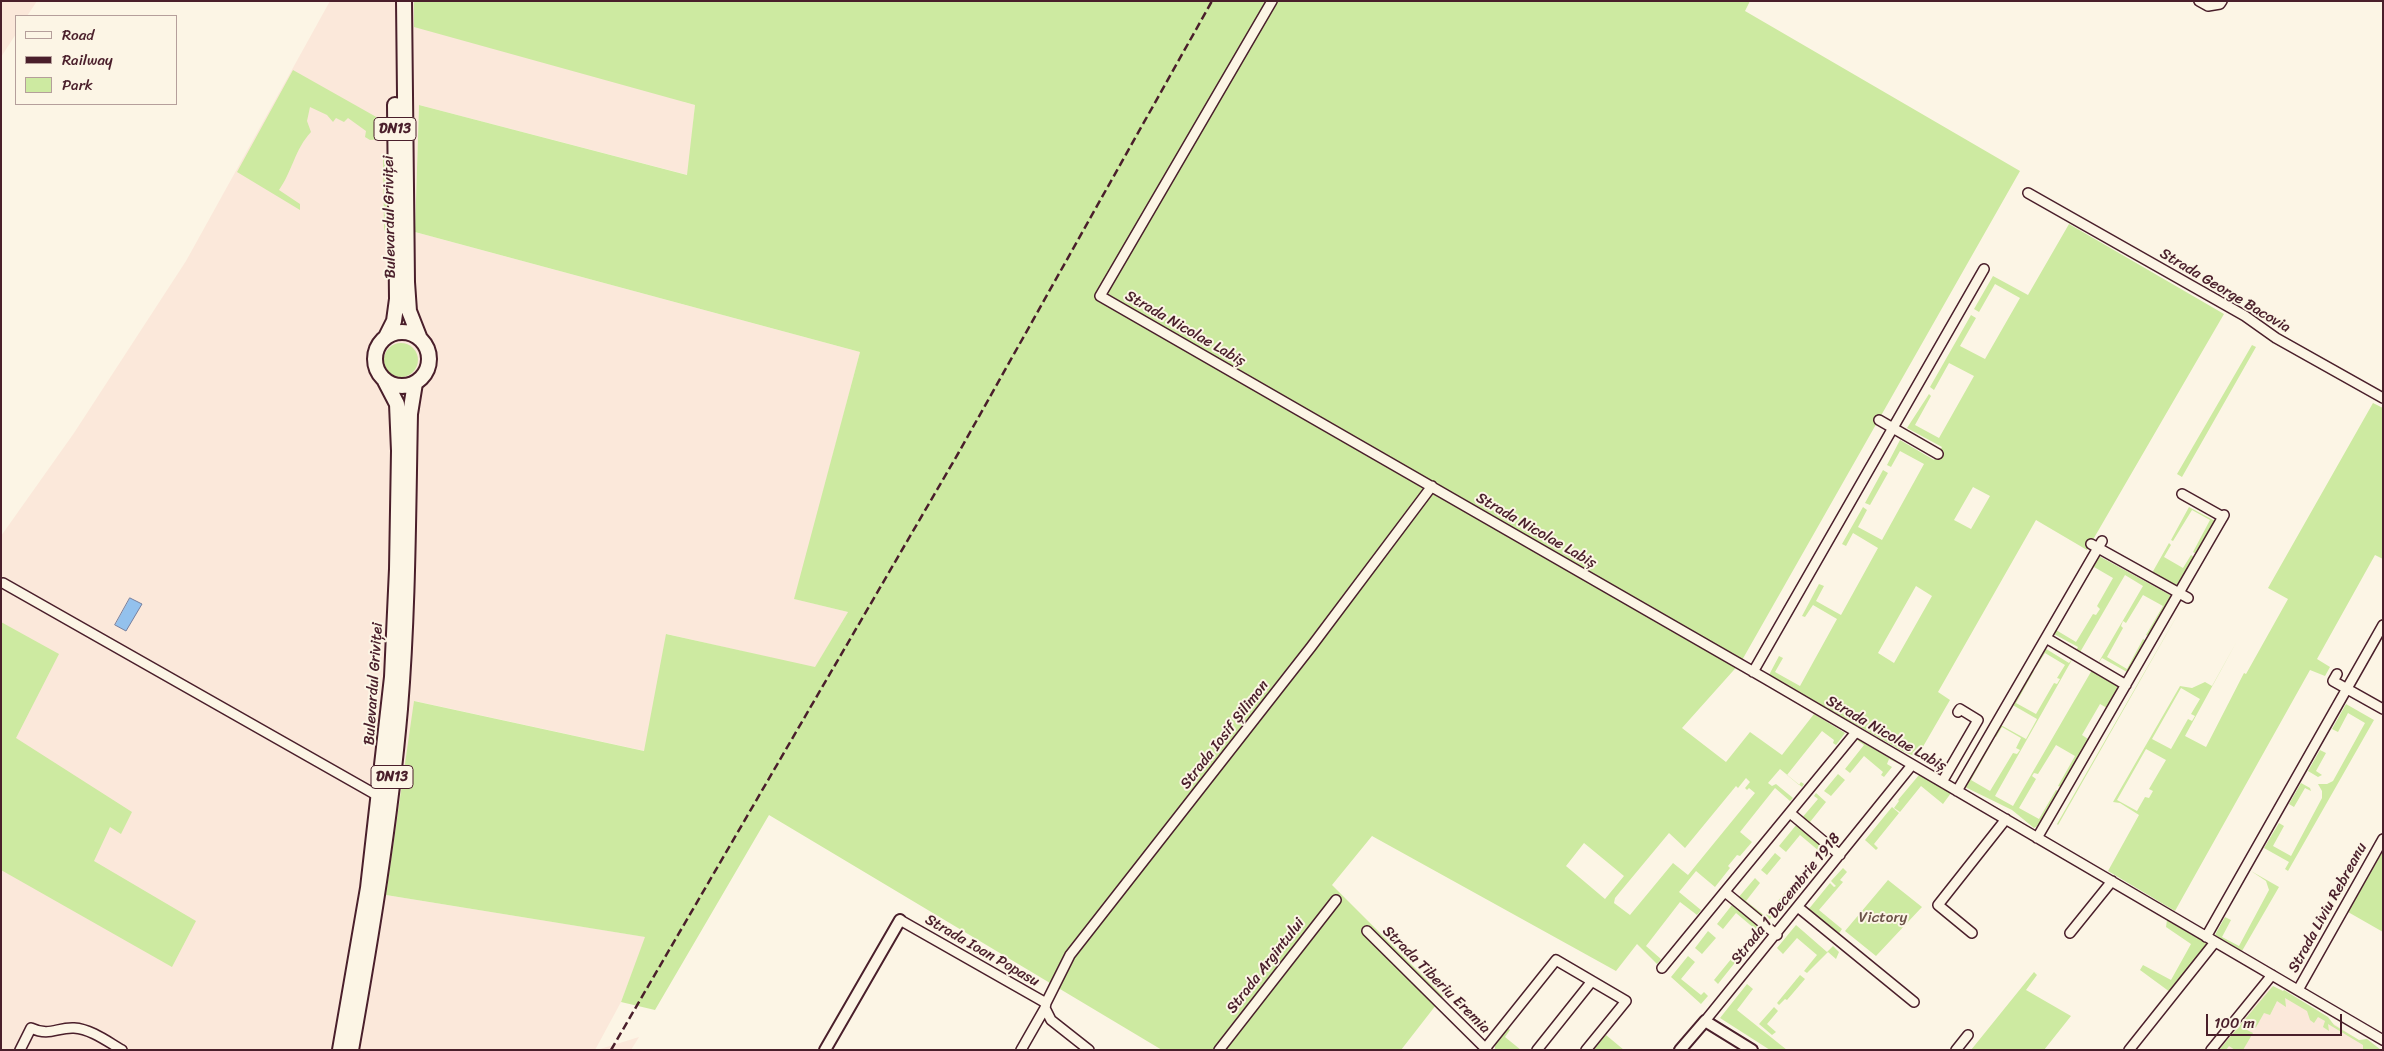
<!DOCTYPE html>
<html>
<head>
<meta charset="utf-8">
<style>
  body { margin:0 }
  #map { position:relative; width:2384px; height:1051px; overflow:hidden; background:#fcf5e5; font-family:Sriracha,sans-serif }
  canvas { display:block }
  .frame { position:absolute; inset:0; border:2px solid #4a1f2b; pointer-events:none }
  .legend { position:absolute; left:15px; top:15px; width:162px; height:90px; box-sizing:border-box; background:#fcf5e5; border:1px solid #b59f9b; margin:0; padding:6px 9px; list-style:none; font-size:15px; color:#4a1f2b }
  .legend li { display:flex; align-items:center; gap:10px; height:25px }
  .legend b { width:25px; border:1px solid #b59f9b }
  .scale { position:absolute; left:2206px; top:1014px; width:136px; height:22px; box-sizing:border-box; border:2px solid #4a1f2b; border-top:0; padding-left:6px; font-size:15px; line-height:18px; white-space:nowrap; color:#4a1f2b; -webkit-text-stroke:4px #fcf5e5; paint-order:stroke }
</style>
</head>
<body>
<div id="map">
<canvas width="2384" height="1051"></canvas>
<div class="frame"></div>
<ul class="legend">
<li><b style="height:6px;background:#fcf5e5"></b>Road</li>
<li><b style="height:6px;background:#4a1f2b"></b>Railway</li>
<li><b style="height:14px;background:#cdeaa1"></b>Park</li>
</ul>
<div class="scale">100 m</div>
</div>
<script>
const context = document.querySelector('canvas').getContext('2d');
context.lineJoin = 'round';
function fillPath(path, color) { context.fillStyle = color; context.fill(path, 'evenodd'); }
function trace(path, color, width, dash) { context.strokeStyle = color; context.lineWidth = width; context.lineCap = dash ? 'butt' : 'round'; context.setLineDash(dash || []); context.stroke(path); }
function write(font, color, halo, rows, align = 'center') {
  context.font = font + ' Sriracha,sans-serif'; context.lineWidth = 4; context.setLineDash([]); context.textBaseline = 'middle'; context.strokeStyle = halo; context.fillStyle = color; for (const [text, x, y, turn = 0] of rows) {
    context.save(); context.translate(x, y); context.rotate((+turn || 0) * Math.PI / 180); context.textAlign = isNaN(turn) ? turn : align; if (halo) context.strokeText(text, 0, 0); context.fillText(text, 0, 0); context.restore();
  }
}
fillPath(new Path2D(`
  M1,1H37L27,16H16V34L1,57Z
  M330,1H702L684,102L695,105L688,175L419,105L415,232L860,352L795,599L848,612L815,668L667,634L645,751L415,701L386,895L646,937L621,1002L595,1050H1V536L74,433L186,261Z
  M2270,986L2283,991L2359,1040H2366L2380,1050H2225L2221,1047Z
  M639,1037L631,1050H597Z`), '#fbe8da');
fillPath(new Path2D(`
  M414,1H1750L1745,11L2020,171L1741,662L1682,728L1726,762L1750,732L1782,755L1814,714L1845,733L1836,745L1833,743L1834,740L1822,731L1787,775L1799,785L1801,782L1804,784L1802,787L1780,769L1768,783L1772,786L1776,784L1793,798L1790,801L1775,788L1740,832L1752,842L1740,856L1737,855L1728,866L1730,868L1715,887L1696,871L1679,892L1701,910L1697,915L1680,902L1646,946L1661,959L1657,964L1637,944L1616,971L1372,836L1332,885L1443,996L1401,1050H1162L769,815L655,1010L621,1002L645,937L386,895L414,701L644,751L666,634L815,667L848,612L794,599L860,352L415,232L419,105L687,175L695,105L414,27ZM1746,778L1750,782L1745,788L1747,790L1749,788L1755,793L1688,875L1673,863L1630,915L1614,903L1615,898L1669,833L1685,848L1736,786L1738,788ZM1584,843L1624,876L1605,899L1566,866Z
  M293,70L387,123L390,129L380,139L370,140L365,137L366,131L348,118L344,122L336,118L333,122L327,115L310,107L307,121L311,132C295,149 292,172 279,190L300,204V210L237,172Z
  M386,156L390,159V241L384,229L383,157Z
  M2069,224L2224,314L2087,550L2036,520L1938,692L1950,700L1917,757L1904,752L1769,675L1779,656L1783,658L1775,672L1800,686L1837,619L1813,605L1805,617L1802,616L1819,584L1824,586L1816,601L1841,615L1878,548L1853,533L1846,546L1842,544L1863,507L1867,510L1858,527L1882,540L1924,464L1900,451L1891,467L1887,465L1900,440L1934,460L1942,447L1907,428L1929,394L1931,396L1915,425L1939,438L1974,376L1949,363L1934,390L1930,387L1971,315L1976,318L1960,346L1985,359L2020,298L1995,284L1979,312L1974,309L1993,276L2028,295ZM1973,487L1990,496L1971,529L1954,520ZM1916,586L1932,596L1894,663L1878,653Z
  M384 360a17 17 0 1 1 34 0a17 17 0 1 1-34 0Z
  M2252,345L2256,347L2182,477L2177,474Z
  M2373,403L2383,408V559L2375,555L2317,659L2330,667L2325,676L2310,670L2175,911L2108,871L2139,815L2120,803L2113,802L2180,686L2192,688L2205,682L2212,686L2237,641L2185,736L2206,747L2244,673L2246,674L2288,599L2268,588ZM2181,688L2200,699L2191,714L2195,716L2192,721L2188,719L2171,749L2152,739ZM2146,749L2166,760L2149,789L2153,791L2149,798L2145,797L2137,811L2117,800Z
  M1883,470L1888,473L1870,505L1865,503Z
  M2189,507L2215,521L2196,554L2193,552L2210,520L2192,510L2173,541L2171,540Z
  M2169,543L2171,545L2164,557L2183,568L2191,555L2194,557L2177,587L2152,573Z
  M2097,555L2172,596L2148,636L2146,635L2163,606L2143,595L2126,623L2123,621L2121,626L2123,628L2107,657L2127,669L2143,639L2146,641L2127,672L2102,658L2097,665L2143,586L2125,575L2079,654L2076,651L2078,647L2052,633L2070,600L2073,602L2056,630L2076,642L2093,614L2096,615L2100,609L2097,606L2113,578L2094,567L2076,596L2074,595Z
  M2182,607L2058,825L2057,824Z
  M1,622L59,654L16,738L132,812L121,834L110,827L94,861L196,921L172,967L1,870Z
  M2043,647L2069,663L2073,658L1995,796L2013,806L2092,670L2120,685L2107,708L2100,704L2082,735L2088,739L2061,787L2058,786L2075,756L2056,745L2038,774L2034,773L2032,776L2036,779L2019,808L2039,819L2056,790L2058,791L2039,825L2034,828L2012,810L1963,786L1990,739L1993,741L1971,780L1990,791L2013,753L2017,754L2020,750L2016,748L2021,738L2002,727L1996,737L1993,735L1999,724L2026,739L2037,719L2011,704L2031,669L2034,671L2016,703L2036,714L2054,683L2057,684L2060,679L2057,678L2065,665L2045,653L2036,667L2033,665Z
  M2346,704L2374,720L2288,871L2285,869L2289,862L2264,848L2279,823L2284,826L2273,846L2291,856L2322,798V791L2318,784H2327L2333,781L2365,723L2348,713L2338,732L2332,729Z
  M1857,740H1859L1901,765L1889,759L1887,764L1892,767L1884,777L1881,775L1883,772L1864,756L1850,773L1845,769L1864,745Z
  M2320,750L2326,753L2316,771L2322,775L2318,777L2308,771Z
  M1838,774L1845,780L1831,796L1824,791Z
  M1919,775L1951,793L1943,804L1921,786L1900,812L1894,808L1899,801L1898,800Z
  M2301,783L2310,788L2311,791L2305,788L2294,807L2289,804Z
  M1816,793L1826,802L1810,822L1829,839L1834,833L1837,835L1831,843L1801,819L1818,799L1814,796Z
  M1892,807L1899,813L1874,844L1878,848L1876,850L1865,840Z
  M1797,824L1827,849L1820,857L1816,855L1819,851L1800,835L1786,852L1779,846Z
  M2383,851V932L2348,912Z
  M1775,853L1781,858L1767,875L1761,870Z
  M1808,865L1811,868L1781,905L1778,901Z
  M1843,868L1847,872L1840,880L1843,882L1819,910L1842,929L1838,935L1808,910L1830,883L1834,887L1836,886L1831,881Z
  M2251,871L2279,887L2242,951L2215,935L2225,917L2231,920L2222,937L2239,946L2269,890L2266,881Z
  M1755,878L1760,883L1746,901L1765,916L1769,912L1773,916L1767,922L1738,898Z
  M1888,880L1922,907L1876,956L1845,931Z
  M1732,905L1762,929L1756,936L1752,933L1755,929L1736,913L1723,929L1717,924Z
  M2167,920L2208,944L2170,992L2140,970L2143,965L2171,980L2191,944L2166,927Z
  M1796,925L1827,952L1833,946L1839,952L1836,959L1828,952L1807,973L1804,971L1817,955L1797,938L1783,954L1777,948Z
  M1708,931L1716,938L1702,954L1695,948Z
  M1745,942L1749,945L1718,984L1714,980Z
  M1688,956L1695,962L1681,979L1701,995L1704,992L1708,996L1701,1004L1671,977Z
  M2034,972L2037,975L2026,990L2071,1016L2044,1050H1971Z
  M1800,975L1805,979L1787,1000L1785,999L1779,1005L1777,1003Z
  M1747,984L1753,989L1737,1010L1787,1050H1770L1720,1018Z
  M2273,986L2283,991L2284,990L2328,1017L2334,1025L2359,1040L2367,1039L2381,1050H2363V1045L2328,1024L2329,1031L2323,1027L2325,1021L2318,1017L2314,1023L2310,1020L2307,1011L2285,998L2286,1007L2277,1001L2270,1015L2264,1013L2255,1029L2245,1025L2243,1028L2253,1033L2243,1050H2235L2229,1046L2226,1050H2219Z
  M1774,1007L1778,1011L1767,1024L1776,1032L1772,1035L1759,1024Z
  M1508,1028L1510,1030L1505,1037L1521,1050L1495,1049V1045Z
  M1606,1035L1624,1050H1593Z`), '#cdeaa1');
const water = new Path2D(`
  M130,598L142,604L126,631L115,625Z`);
fillPath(water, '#93c1ed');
trace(water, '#76809f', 1);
const minor = new Path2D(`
  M1272,1L1100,296L1766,679L2383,1040
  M2199,1L2208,6L2220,4L2222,1
  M2028,193L2245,316L2276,338L2383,398
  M1879,420L1938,454
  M2182,494L2223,517
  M2091,544L2188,598
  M3,583L380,797
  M2046,638L2126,685
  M1753,672L1984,269
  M2337,674L2333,681L2383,709
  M1942,782L1978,720L1960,709L1958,712
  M1957,791L2102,541
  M1790,813L1840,855
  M2037,838L2224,515
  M1725,892L1777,935
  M1799,908L1914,1002
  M900,920L1046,1003L1045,1008L1051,1020L1089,1050
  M1367,931L1487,1050
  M1972,933L1938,905L2006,819
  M2070,933L2112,881
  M2206,937L2383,625
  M1662,968L1856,732
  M2298,990L2383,839
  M1046,1003L1070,955L1311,647L1432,486
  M1705,1021L1912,765
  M20,1050L31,1028C50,1037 57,1027 74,1028C91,1029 108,1042 122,1050
  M1021,1050L1045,1008
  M1219,1050L1336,900
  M1484,1050L1556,960L1626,1001L1586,1050
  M1537,1050L1592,981
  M1956,1050L1968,1035
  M2129,1050L2215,942
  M2211,1050L2272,975`);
const tertiary = new Path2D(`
  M825,1050L900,920
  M1680,1050L1705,1021L1752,1050`);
const primary = new Path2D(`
  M404,1L407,282L409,311L420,339
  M375 359a27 27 0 1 1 54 0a27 27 0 1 1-54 0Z
  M386,337L394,321L397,299L395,105
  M340,1050L368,888L392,677L397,569L399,451L397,404L385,381
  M351,1050C371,937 390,823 400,709C408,611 408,513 410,414L415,383`);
trace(minor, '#4a1f2b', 12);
trace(tertiary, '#4a1f2b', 14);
trace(primary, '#4a1f2b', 18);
trace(minor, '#fcf5e5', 9);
trace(tertiary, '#fcf5e5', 10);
trace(primary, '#fcf5e5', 14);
trace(new Path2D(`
  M611,1050L959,452L1212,1`), '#4a1f2b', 2.5, [8, 4]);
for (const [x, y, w] of [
  [395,129,42],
  [392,777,42]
]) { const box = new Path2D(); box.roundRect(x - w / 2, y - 11.5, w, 23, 4); context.fillStyle = '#fcf5e5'; context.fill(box); trace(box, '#4a1f2b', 1); }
write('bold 14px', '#4a1f2b', null, [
  ["DN13",395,129],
  ["DN13",392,777]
]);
write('15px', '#4a1f2b', '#fcf5e5', [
  ["Bulevardul Griviței",390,217,-91],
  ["Strada George Bacovia",2225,291,31],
  ["Strada Nicolae Labiș",1185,329,30],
  ["Strada Nicolae Labiș",1536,531,30],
  ["Bulevardul Griviței",374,684,-86],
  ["Strada Nicolae Labiș",1886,734,30],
  ["Strada Iosif Șilimon",1225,735,-52],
  ["Strada 1 Decembrie 1918",1786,899,-51],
  ["Strada Liviu Rebreanu",2328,908,-61],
  ["Strada Ioan Popasu",982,951,30],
  ["Strada Argintului",1266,966,-52],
  ["Strada Tiberiu Eremia",1436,980,45]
]);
write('15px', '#6b5248', '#fcf5e5', [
  ["Victory",1883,918]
]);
</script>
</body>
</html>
